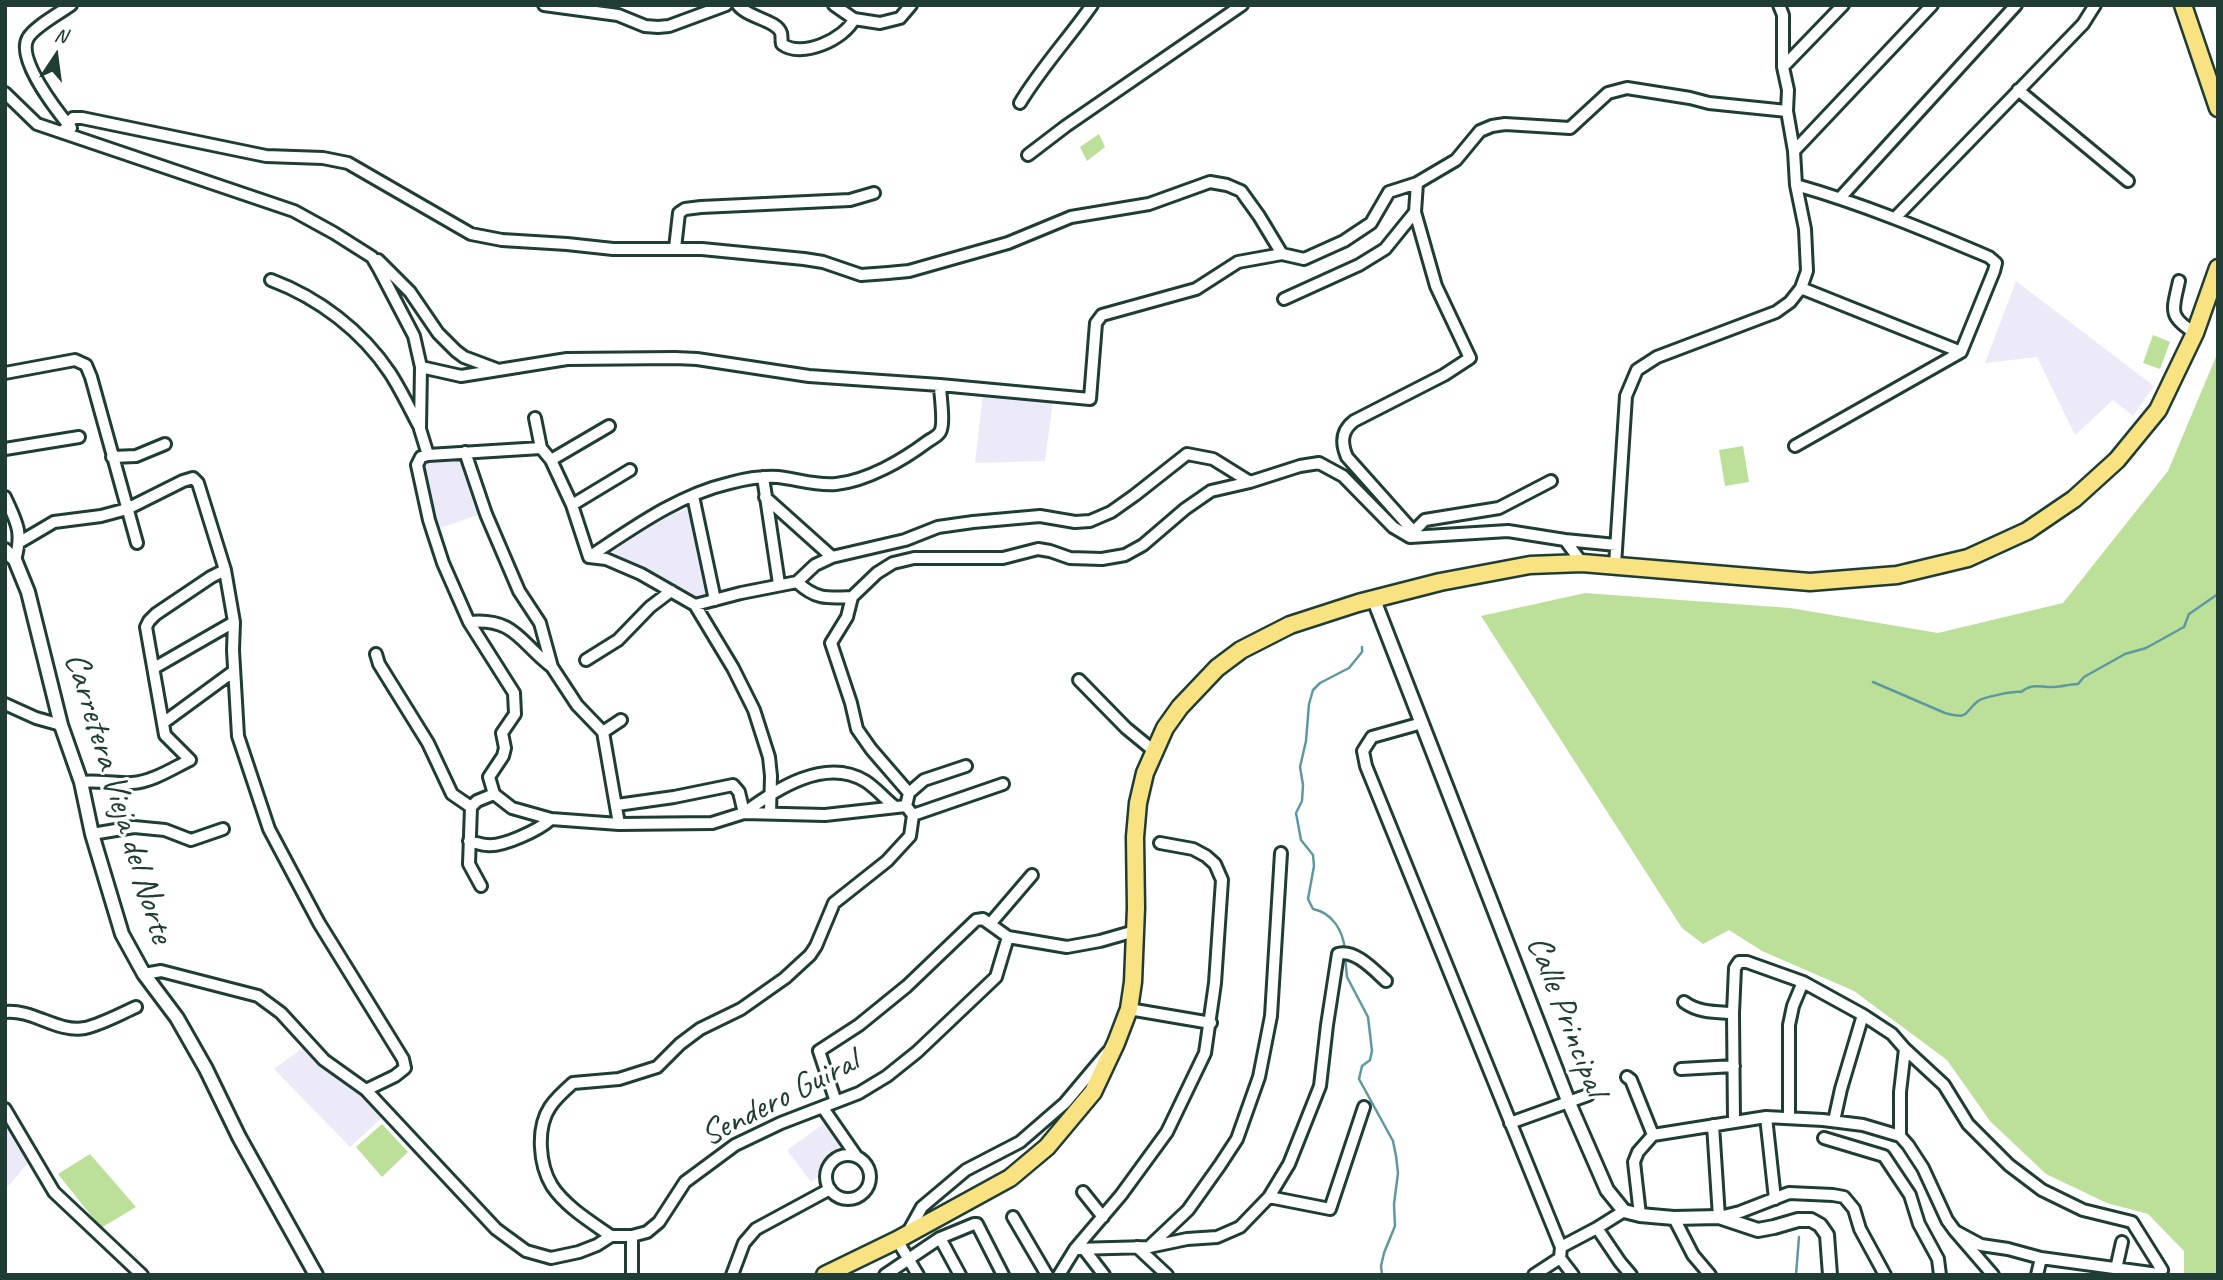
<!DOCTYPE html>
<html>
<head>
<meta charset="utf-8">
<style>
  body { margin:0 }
  #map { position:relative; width:2223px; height:1280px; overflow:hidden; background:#fff; font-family:Caveat,sans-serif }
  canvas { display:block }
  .frame { position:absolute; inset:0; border:7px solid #1f3d34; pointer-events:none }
  .north { position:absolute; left:21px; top:21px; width:70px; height:70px; -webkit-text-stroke:5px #fff; paint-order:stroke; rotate:13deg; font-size:19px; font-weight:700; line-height:28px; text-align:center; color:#1f3d34 }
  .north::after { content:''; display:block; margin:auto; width:24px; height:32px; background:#1f3d34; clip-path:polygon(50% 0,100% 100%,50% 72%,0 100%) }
</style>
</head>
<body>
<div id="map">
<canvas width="2223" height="1280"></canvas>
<div class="frame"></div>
<div class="north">N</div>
</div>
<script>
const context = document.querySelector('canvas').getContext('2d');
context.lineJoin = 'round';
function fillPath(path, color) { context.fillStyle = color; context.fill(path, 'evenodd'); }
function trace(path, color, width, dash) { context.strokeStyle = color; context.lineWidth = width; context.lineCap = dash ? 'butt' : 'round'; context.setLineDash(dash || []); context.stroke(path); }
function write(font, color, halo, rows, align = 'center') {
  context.font = font + ' Caveat,sans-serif'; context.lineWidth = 6; context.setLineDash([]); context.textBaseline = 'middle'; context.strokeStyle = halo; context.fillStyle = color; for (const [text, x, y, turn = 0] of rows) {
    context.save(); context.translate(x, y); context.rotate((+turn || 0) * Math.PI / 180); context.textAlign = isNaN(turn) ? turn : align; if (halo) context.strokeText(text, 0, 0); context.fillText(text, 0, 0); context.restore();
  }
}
fillPath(new Path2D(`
  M2016,281L2154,386L2133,416L2113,400L2075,435L2037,357L1985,363Z
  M983,394L1053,401L1045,461L975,463Z
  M462,456L481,514L434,530L418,461Z
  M693,507L712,593L695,601L612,552L659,519Z
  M308,1044L366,1094L384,1116L350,1147L274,1069Z
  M5,1121L28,1163L5,1190Z
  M825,1123L848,1155L811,1182L787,1150Z`), '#eceaf9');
fillPath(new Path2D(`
  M1099,134L1105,147L1087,161L1080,147Z
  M2153,335L2170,342L2160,369L2143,363Z
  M2218,352V1275H2184V1251L2148,1214L2107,1203L2046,1174L1990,1121L1947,1060L1854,991L1762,951L1729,930L1703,944L1682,928L1481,616L1585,593L1790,608L1938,633L2063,603L2168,471Z
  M1743,446L1749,482L1725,486L1719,450Z
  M382,1124L408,1152L382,1177L356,1147Z
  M90,1154L136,1207L101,1228L58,1174Z`), '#bce09a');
trace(new Path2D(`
  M1873,682L1945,713C1970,720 1963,713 1978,701C1983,697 2014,691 2021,692C2033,682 2041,688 2054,687C2062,687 2069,684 2078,684L2084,677L2125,654L2146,648L2184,627L2189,614L2218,594
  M1345,950C1343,931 1333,913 1313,909L1308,899L1314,866L1313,855L1301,840L1296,813L1302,801L1303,785L1300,767L1306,741L1309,704L1313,690L1320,683L1349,668L1362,652V647
  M1345,956L1347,977L1368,1017L1372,1051L1370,1060L1362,1066L1359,1079L1393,1141L1396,1156L1398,1173L1394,1204L1395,1226L1384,1253L1381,1266L1382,1275
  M1796,1275L1799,1237`), '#5e999f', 2.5);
const minor = new Path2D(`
  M544,5L618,15L645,26L658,27L669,26L726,5
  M738,5C748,18 777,20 781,33C782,36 781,40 782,44C801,59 845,39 854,19
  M834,5L854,19L880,23L900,18L911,5
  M1783,67L1843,5
  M2018,90L2128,181
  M5,93L37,124L294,211L334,233L372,257L379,269L414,336L421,367L420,429L428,455
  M1020,103C1041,68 1069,38 1092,5
  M71,128C57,111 16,59 28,38C34,27 60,13 71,5
  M63,132L73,118H82L266,156L323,158L348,163L471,234L502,240L567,244L613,249H702L804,259L823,262L861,275L888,273L909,271L1008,243L1071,217L1149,204L1210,182L1227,185L1241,191L1259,216L1282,254
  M1794,151L1932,5
  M1028,155L1066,126L1242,5
  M1840,198L2016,5
  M1895,218L2083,24L2095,5
  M675,248L679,213L685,209L701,207L850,200L874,193
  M378,260L410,292L438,333L456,351L464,357L496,369
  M271,280C319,298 362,331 390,373C401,390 410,409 419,426
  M2179,281C2173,310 2167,316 2195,333
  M1801,288L1961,352
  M1284,299L1359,265L1385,249L1415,212
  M421,367L461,376L567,359L675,358L697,359L809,376L940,385L1090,399L1096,323L1102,315L1196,289L1238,262L1282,254L1304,259L1344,241L1371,223L1389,192L1417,183L1456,160L1480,131L1492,126L1505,124L1570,128L1608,93L1627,88L1690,98L1709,103L1787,111
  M5,373L75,360L86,365L91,377L137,543
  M535,418L541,448L551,460L572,505L589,557L606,559L641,574L695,605L733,668L754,710L769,757L771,776L770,813
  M1795,446L1961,352L1994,271L1996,263L1989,257C1925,230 1863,204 1796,185
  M541,448L428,455L421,457L417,465L429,520L443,563L469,622L514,693L515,714L502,733L505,748L503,756L489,777L494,794L512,808L551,819L619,824L712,823L744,813L825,815L906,806
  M5,449L79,437
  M465,452L486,514L519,591L540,623L552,667L577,705L603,732L619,824
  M112,457L136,456L165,444
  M551,460L609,426
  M763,477L779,584
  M693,496L715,600
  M5,497C17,523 23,532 15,560
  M765,497L832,557
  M572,505L630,470
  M1413,531L1347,457C1341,443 1341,431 1354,421L1444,375L1470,358L1436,286L1415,212L1417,183
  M1411,534L1425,520L1499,508L1551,481
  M1565,540L1616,545
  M20,542L54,522L101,516L127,509L183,481L193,478L198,483L225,570L234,622L233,650L238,736L269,829L319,923L403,1059L405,1068L395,1076L366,1090
  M589,557C633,528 678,495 730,483C745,479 763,476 778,477C797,479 816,486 836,484C867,481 903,460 927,442C931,439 938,436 940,432C945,424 940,395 940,385
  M1615,565L1626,396L1637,370L1657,357L1776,312L1790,302L1801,288L1807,271L1805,229L1796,185L1794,151L1787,111L1788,90L1783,67V15L1779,5
  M797,582L815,565L832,557L905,540L938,527L973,522L1040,516L1075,522L1090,521L1111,512L1135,495L1187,454L1213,459L1250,482
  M695,605L741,593L797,582C816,600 828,598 852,597
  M469,622C515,617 521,644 552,667
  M376,654L379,664L428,743L452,794L471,807L469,864L481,886
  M586,660L618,640L650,607L671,591
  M154,668L234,622
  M1079,680L1126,728L1154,751
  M5,704L36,718L61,725
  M163,723L234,671
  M1422,723L1372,737L1363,751L1366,766L1561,1247
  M603,732L621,720
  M81,782C98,780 114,784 132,783C152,782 173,768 190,760L165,735L146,627L149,621L156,614L211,577L225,570
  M909,793L924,780L966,766
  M617,805L674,797L733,785L739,792L744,813C776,789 825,757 865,781C875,787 884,798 894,806
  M471,807L477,801L494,794
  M913,815L1003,784
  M92,834L134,827L165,830L191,840L223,829
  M469,841C475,842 481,845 487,845C503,847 539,830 551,819
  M990,924L1032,875
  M144,974L161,971L258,996L281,1013L324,1060L366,1090L496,1229L526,1251L551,1258L579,1252L597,1245L611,1236H632L647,1232L659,1222L685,1182L735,1145L781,1123L859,1093L887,1076L917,1052L996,977L1008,937
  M1684,1002C1699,1013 1716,1012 1733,1013
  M1129,1009L1211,1023
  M5,1012C33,1009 57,1033 85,1028C102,1024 120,1014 136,1007
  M1681,1069L1734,1066
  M1627,1077L1631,1080L1653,1135
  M836,1102L819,1051L859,1025L907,986L976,920L983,919L1008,937L1067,947L1100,941L1135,931
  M823,1108L857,1157
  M5,1109L54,1192L142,1275
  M1766,1117L1775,1199
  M1789,1118V1025L1793,1006L1803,982
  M1734,1121L1733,1013L1735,968L1739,962H1747L1803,982L1863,1015L1892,1034L1905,1049L1944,1085L1968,1124L2009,1165L2042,1190L2083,1210L2132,1222L2162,1270L2158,1274L2041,1258L2008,1249L1981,1245L1955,1231
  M1834,1121L1841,1089L1863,1015
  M1510,1123L1588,1095
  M1713,1125L1719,1217L1740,1212L1789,1193L1833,1195L1844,1197L1854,1209L1860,1229L1885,1275
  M1900,1136V1092L1905,1049
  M1824,1138L1884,1156L1910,1195L1919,1224L1938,1259L1940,1275
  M826 1177a22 22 0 1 1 44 0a22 22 0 1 1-44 0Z
  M1083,1192L1103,1217
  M1269,1197L1330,1209L1364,1107
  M1640,1215L1634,1162L1638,1152L1653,1135L1766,1117L1823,1120L1863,1125L1900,1136L1908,1145L1923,1168L1947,1220L1955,1231L1993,1275
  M1013,1217L1047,1275
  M1674,1218L1693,1255L1710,1275
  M1597,1228L1620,1262L1631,1275
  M907,1234L922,1207L966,1170L1020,1142L1065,1103L1107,1053
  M611,1236C591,1222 566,1207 552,1186C539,1165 536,1128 550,1107C556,1098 565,1090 573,1083L619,1079L657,1067L680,1044L700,1029L741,1009L785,978L810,955L816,946L834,903L887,861L910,836L913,815L906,806L909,793L871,749L857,729L851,703L831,643L847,617L852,597L877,573L893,563L914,558H1003L1038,549L1050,551L1070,558L1102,559L1125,555L1143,545L1185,509L1211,491L1250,482L1300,466L1319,463L1343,476L1393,527L1410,537L1508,531L1565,540L1582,563
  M940,1238L960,1275
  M897,1240L918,1275
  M1151,1245L1188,1210L1220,1165L1237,1139L1259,1077L1271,1016L1281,853
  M1137,1247L1167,1275
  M1075,1249L1149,1247L1187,1239L1217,1237L1240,1227L1269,1197L1289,1164L1320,1086L1327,1025L1338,954C1355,949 1374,970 1386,981
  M1084,1249L1104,1275
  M1560,1258L1573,1275
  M2116,1269L2122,1242
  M632,1275V1236
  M732,1275L744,1243L756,1229L830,1189
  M885,1275L940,1238L974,1224H977L1003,1275
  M1059,1275L1075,1249L1121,1195L1167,1132L1205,1053L1215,983L1222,880L1215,864L1206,856L1193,849L1160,843
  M1534,1275L1560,1258L1561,1247L1597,1228L1624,1211
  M2037,1275L2041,1258`);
const tertiary = new Path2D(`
  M5,550L15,560L28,592L61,725L81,782L92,834L122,934L144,974L177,1018L206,1069L239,1137L316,1275
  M1374,600L1569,1103L1607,1190L1624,1211L1640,1215L1674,1218L1719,1217L1758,1230L1774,1227L1798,1220H1811L1820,1225L1827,1235L1830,1275`);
const primary = new Path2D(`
  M2183,5L2218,108
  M825,1275L897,1240L1010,1178L1047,1147L1093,1092L1116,1043L1129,1009L1133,982L1136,908L1135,837L1138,803L1145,773L1165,728L1180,707L1217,668L1241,650L1290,625L1358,603L1440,582L1530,565L1582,563L1810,582L1897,575L1968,558L2027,531L2074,499L2117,460L2158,410L2195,333L2218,268`);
trace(minor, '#1f3d34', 16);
trace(tertiary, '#1f3d34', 18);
trace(primary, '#1f3d34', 21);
trace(minor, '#fff', 10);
trace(tertiary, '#fff', 12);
trace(primary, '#f8e281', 16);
write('35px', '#1f3d34', '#fff', [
  ["Carretera Vieja del Norte",118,798,73],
  ["Calle Principal",1566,1016,69],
  ["Sendero Guiral",780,1099,-27]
]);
</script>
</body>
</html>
